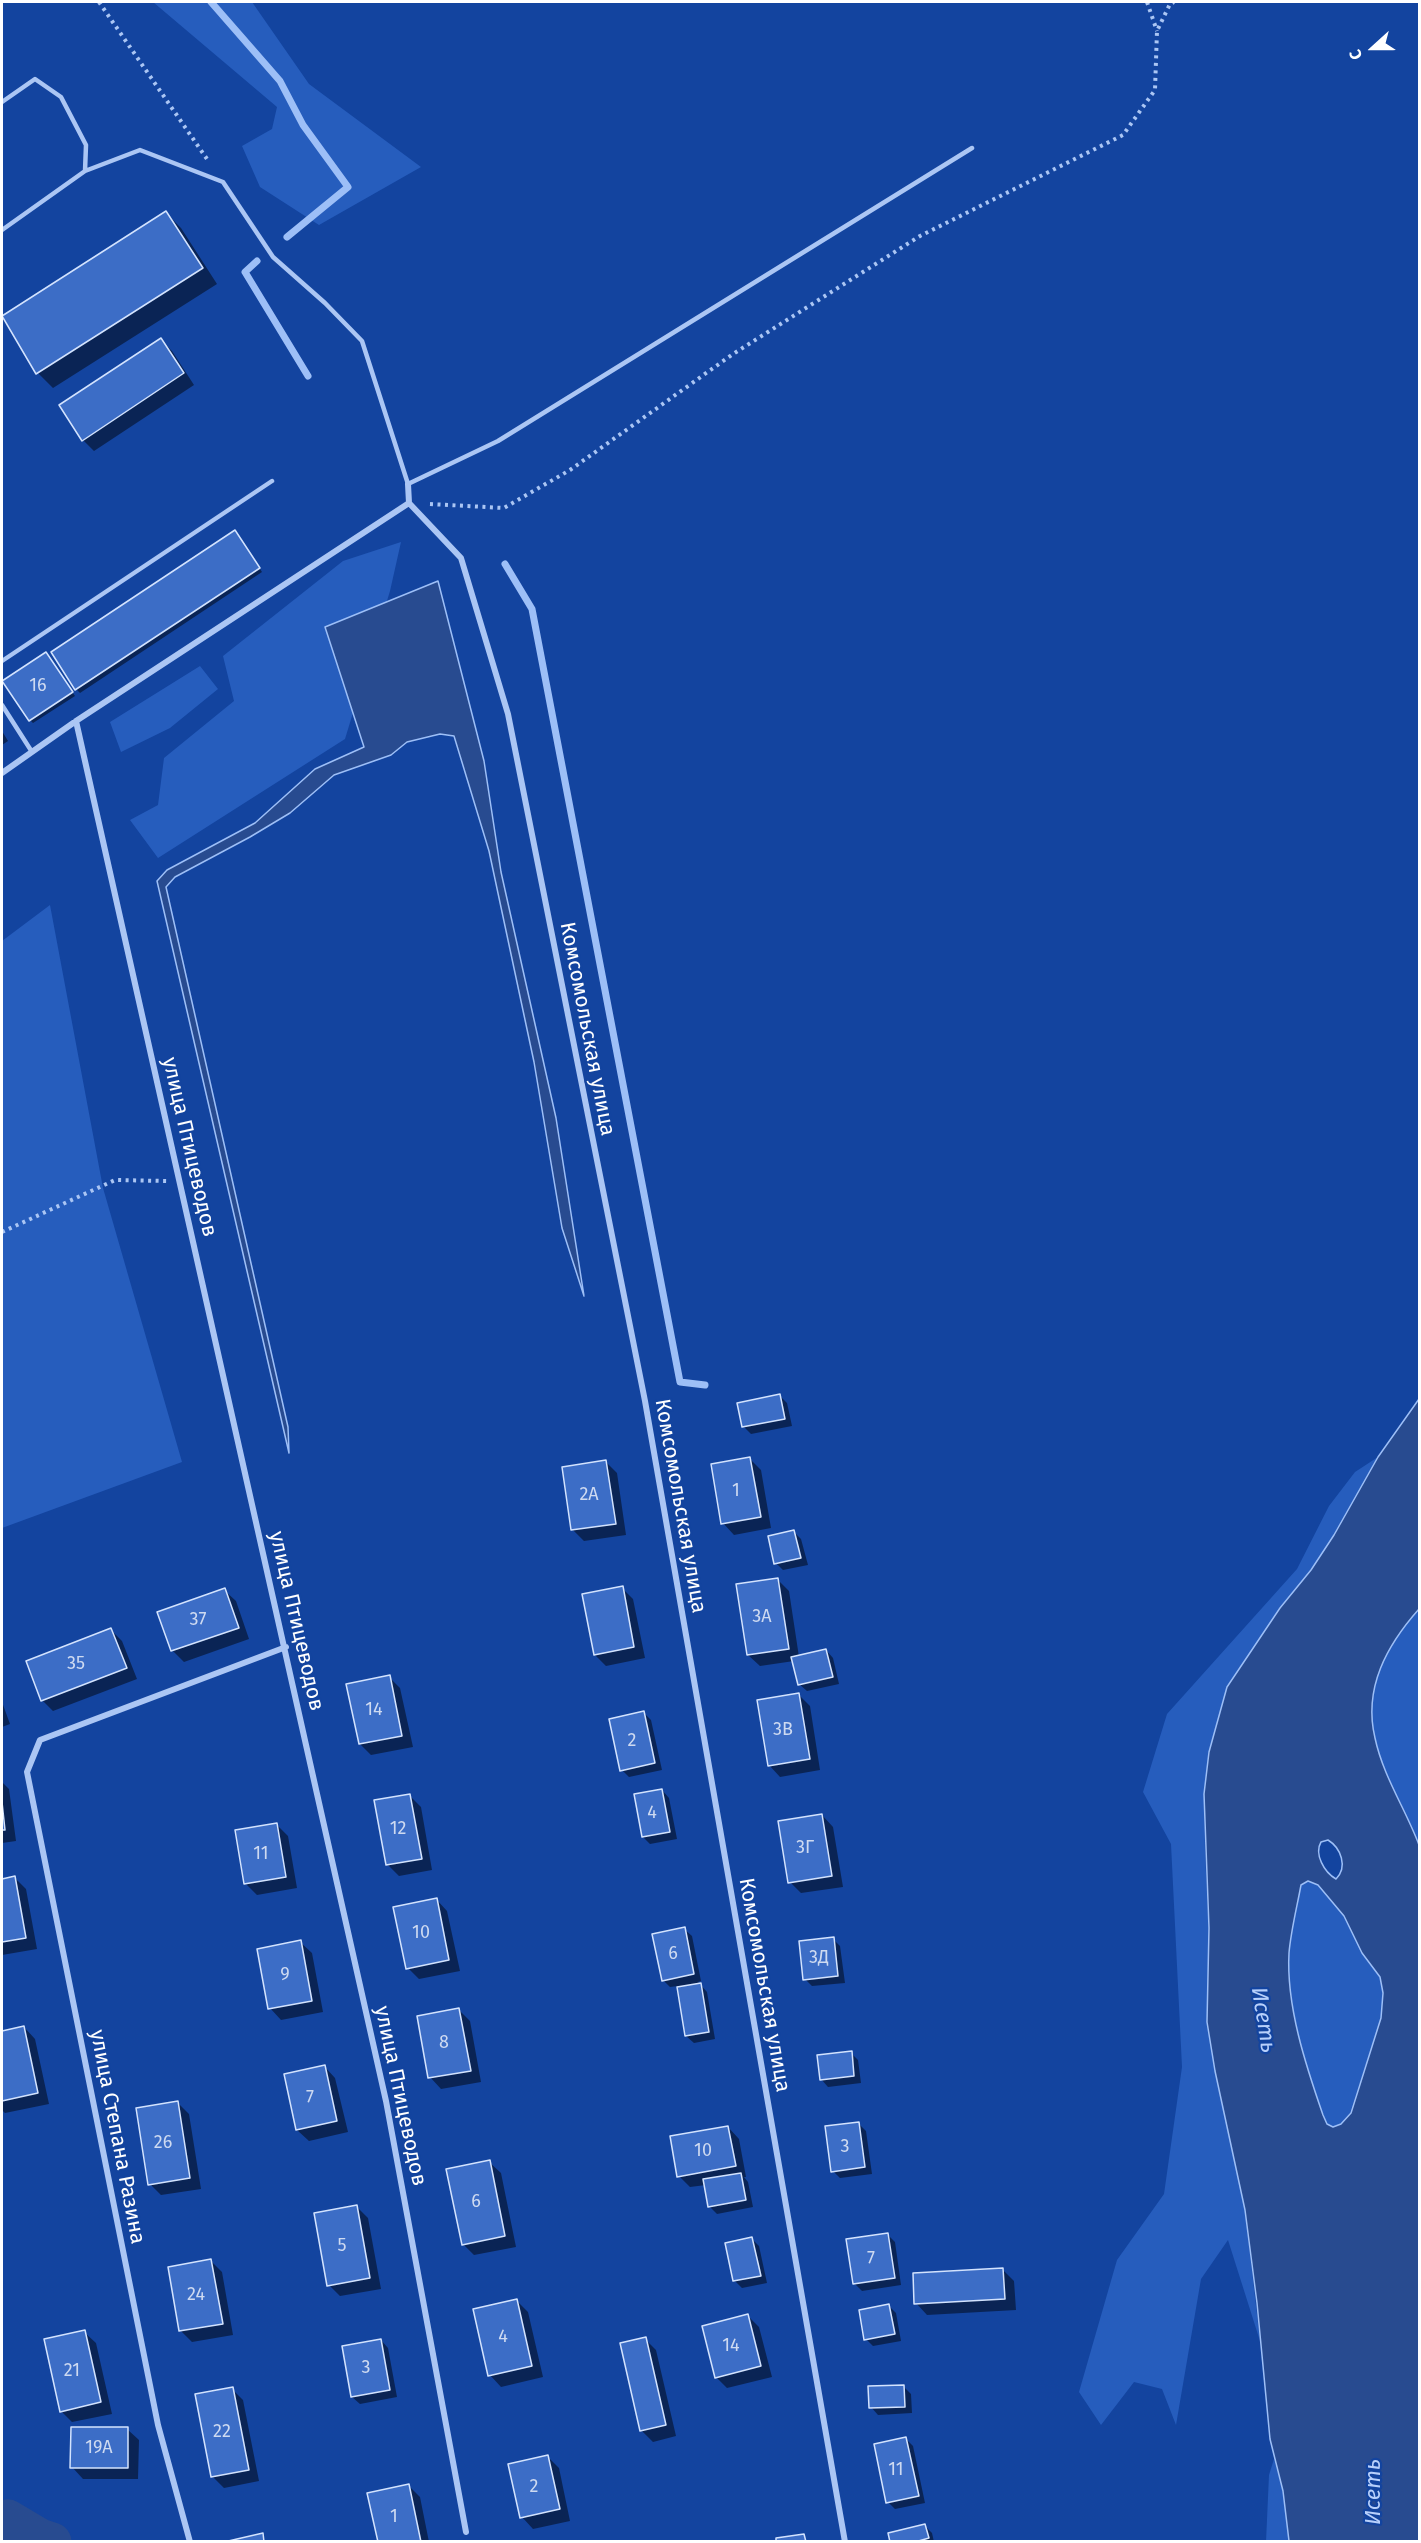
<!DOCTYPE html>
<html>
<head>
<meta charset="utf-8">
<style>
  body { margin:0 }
  #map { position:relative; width:1421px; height:2543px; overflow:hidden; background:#13449f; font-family:"Fira Sans",sans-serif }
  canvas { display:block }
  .frame { position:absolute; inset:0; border:3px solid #fff; pointer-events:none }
  .north { position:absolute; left:1343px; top:18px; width:60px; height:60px; -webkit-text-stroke:4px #13449f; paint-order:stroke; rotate:249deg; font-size:16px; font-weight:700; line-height:24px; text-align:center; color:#fff }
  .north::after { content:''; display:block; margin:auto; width:21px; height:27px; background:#fff; clip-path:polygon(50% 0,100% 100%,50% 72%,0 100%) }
</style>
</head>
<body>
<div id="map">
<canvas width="1421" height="2543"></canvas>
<div class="frame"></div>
<div class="north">С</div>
</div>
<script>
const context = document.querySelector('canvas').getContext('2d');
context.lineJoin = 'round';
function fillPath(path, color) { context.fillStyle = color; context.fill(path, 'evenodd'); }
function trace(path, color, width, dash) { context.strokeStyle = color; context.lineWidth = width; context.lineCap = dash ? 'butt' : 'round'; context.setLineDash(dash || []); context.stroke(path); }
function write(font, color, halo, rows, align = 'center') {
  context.font = font + ' "Fira Sans",sans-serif'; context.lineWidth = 4.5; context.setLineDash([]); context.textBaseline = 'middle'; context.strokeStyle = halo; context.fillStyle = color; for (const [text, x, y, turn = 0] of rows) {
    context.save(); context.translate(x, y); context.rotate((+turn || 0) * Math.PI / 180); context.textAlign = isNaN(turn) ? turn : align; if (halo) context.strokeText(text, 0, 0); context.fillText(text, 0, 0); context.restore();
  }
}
fillPath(new Path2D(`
  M153,2H252L309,84L421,167L319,225L260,187L242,146L272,129L277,107Z
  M401,542L390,591L345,739L158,858L130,820L158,805L164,758L234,701L223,656L343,561Z
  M200,666L218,689L170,728L121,752L110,722Z
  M50,905L103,1188L182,1462L2,1528V941Z
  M1378,1457L1334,1535L1311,1570L1280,1608L1227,1687L1209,1752L1204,1794L1205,1851L1215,2071L1245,2210L1260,2341L1228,2240L1201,2279L1176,2425L1162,2389L1134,2382L1101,2425L1079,2392L1117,2260L1164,2194L1182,2067L1171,1844L1143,1792L1167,1714L1297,1569L1329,1506L1355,1472Z
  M1419,1609V1845C1406,1810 1383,1776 1375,1738C1363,1688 1387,1645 1419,1609Z
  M1308,1881L1318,1885L1344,1916L1362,1953L1380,1977L1383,1993L1381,2018L1350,2113L1341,2124L1333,2127L1327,2124L1323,2115C1306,2066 1287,2006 1289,1953C1290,1930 1297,1907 1301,1885Z
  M1274,2459L1283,2491L1289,2541L1266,2542L1269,2475Z`), '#265dbd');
const water = new Path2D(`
  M438,581L484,761L501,872L556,1118L584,1296L562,1228L534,1062L489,851L454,736L440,734L407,742L391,755L334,775L290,813L250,837L175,877L166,887L288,1427L289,1453L157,881L167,870L255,823L315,769L364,747L325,627Z
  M1419,1399V1609C1387,1645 1363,1688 1375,1738C1383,1776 1406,1810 1419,1845V2541H1289L1283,2491L1270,2439L1257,2303L1245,2210L1215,2071L1207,2022L1209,1928L1204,1794L1209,1752L1227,1687L1280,1608L1311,1570L1334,1535L1378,1457ZM1328,1840C1341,1848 1348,1867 1336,1879C1324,1872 1314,1854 1321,1842ZM1308,1881L1318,1885L1344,1916L1362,1953L1380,1977L1383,1993L1381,2018L1351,2113L1341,2124L1333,2127L1327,2124L1323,2115C1306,2066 1286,2006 1289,1953C1291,1930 1297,1907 1301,1885Z`);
fillPath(water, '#284b90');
trace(water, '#9dbff7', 1.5);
fillPath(new Path2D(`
  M166,213L181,228L217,284L53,388L38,373L2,318Z
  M161,340L172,351L194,385L94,451L83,440Z
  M238,535L262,572L80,693L76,689L53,653Z
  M46,654L75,696L33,723L30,720Z
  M2,731L8,741L2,745Z
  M780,1396L787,1403L792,1426L751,1434L743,1426Z
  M750,1459L761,1470L771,1528L734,1535L723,1523Z
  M606,1462L617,1473L626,1535L584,1541L573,1530Z
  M794,1532L801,1539L808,1565L783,1570L776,1563Z
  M777,1579L789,1591L799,1657L826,1650L833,1658L839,1684L807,1691L799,1684L794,1661L760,1666L748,1655Z
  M622,1588L633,1599L645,1658L606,1666L595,1655Z
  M224,1590L236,1601L249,1639L184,1662L173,1651L159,1613Z
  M111,1630L122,1641L137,1679L53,1711L42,1700Z
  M389,1677L400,1688L413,1747L371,1755L360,1744Z
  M799,1695L810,1706L820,1770L780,1777L769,1765Z
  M2,1702L10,1724L2,1727Z
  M644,1713L651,1720L662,1770L629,1777L622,1770Z
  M2,1782L9,1789L16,1841L2,1843Z
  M662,1790L669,1798L677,1839L650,1844L643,1837Z
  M409,1795L421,1807L432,1870L399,1876L387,1864Z
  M822,1815L833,1827L843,1887L801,1893L790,1882Z
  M277,1825L288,1836L297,1888L257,1895L245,1883Z
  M15,1878L26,1889L37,1949L2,1955V1880Z
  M436,1899L447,1911L460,1971L419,1979L408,1968Z
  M684,1929L692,1936L701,1981L698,1982L707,1992L715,2039L694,2043L686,2036L678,1986L670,1987L663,1980Z
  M833,1939L840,1946L845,1983L812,1986L805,1979Z
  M300,1942L312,1953L323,2012L281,2020L270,2008Z
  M459,2010L470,2021L481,2082L441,2089L430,2077Z
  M24,2027L35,2039L49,2104L5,2113L2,2110V2032Z
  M851,2053L858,2060L861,2083L828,2087L821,2079Z
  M324,2066L335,2078L348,2132L309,2141L297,2130Z
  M178,2103L189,2114L201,2189L161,2195L150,2184Z
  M859,2124L866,2131L872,2174L840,2178L833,2171Z
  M728,2127L739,2139L746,2177H744L748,2182L753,2207L717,2214L709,2206L706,2185L690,2187L679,2176Z
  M489,2162L501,2173L516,2247L474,2255L463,2244Z
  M357,2207L368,2218L381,2289L340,2296L329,2285Z
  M888,2235L895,2242L901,2285L862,2291L854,2283Z
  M752,2239L759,2246L767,2283L742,2288L735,2281Z
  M211,2261L222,2272L233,2335L192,2342L181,2331Z
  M1003,2270L1014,2281L1016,2310L927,2315L916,2303Z
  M517,2301L528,2312L543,2377L501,2387L490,2375Z
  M889,2306L896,2313L901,2341L873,2346L866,2339Z
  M748,2316L759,2327L772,2377L727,2388L716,2377Z
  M84,2332L96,2343L112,2414L72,2422L61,2411Z
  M645,2339L656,2350L676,2436L653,2442L641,2430Z
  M381,2340L388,2348L397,2397L360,2404L352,2397Z
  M904,2387L911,2394L912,2413L878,2415L871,2407Z
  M232,2389L243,2400L259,2481L224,2488L213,2477Z
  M127,2429L139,2440L138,2479H83L72,2467Z
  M905,2438L913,2446L925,2503L895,2509L888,2502Z
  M547,2456L559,2468L570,2521L533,2529L522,2517Z
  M409,2486L420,2497L429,2542H379Z
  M924,2525L932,2533L934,2542H891Z`), '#0007');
trace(new Path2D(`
  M211,2L280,81L303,125L348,187L287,237
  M257,261L245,272L308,376
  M505,564L532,609L680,1382L705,1385`), '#9dbff7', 7);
trace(new Path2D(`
  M2,2522L8,2519L40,2538L52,2542`), '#284b90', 39);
const building = new Path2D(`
  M166,211L203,268L36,374L2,316Z
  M161,338L184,373L82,441L59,405Z
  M235,530L260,568L75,690L51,652Z
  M46,652L73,692L29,721L2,681Z
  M780,1394L785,1419L742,1427L737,1403Z
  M750,1457L761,1517L721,1524L711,1464Z
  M606,1460L616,1524L571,1530L562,1467Z
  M794,1530L801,1558L774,1564L768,1536Z
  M778,1578L789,1649L747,1655L736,1584Z
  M623,1586L634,1647L594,1655L582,1594Z
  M225,1588L239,1628L171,1651L157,1612Z
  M111,1628L127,1668L41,1701L26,1661Z
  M826,1649L833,1677L798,1685L791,1657Z
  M390,1675L402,1736L359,1744L346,1684Z
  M799,1693L810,1759L768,1766L757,1700Z
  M644,1711L655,1763L620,1771L609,1719Z
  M662,1789L670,1832L642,1837L634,1794Z
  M410,1794L422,1859L386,1865L374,1800Z
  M2,1802L5,1830H2Z
  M822,1814L832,1876L788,1883L778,1821Z
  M277,1823L286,1877L244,1884L235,1830Z
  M15,1876L26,1938L2,1942V1879Z
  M437,1898L449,1960L406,1969L393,1907Z
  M685,1927L694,1974L662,1981L652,1934Z
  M834,1937L838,1976L803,1980L799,1941Z
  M301,1940L312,2001L268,2009L257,1949Z
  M701,1983L709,2032L685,2036L677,1987Z
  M459,2008L471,2071L428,2078L417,2016Z
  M24,2026L38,2093L2,2101V2031Z
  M852,2051L854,2076L820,2080L817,2055Z
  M325,2065L337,2121L296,2130L284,2074Z
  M178,2101L190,2178L148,2185L136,2108Z
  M859,2122L865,2167L831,2172L825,2126Z
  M728,2126L736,2166L677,2177L670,2136Z
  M490,2160L505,2236L462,2245L446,2169Z
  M741,2173L746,2200L708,2207L703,2179Z
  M357,2205L370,2278L327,2286L314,2213Z
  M888,2233L895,2278L853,2284L846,2239Z
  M752,2237L761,2276L733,2281L725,2243Z
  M211,2259L223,2324L179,2331L168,2267Z
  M1003,2268L1005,2299L914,2304L913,2273Z
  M517,2299L532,2366L488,2376L473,2309Z
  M889,2304L895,2334L864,2340L859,2310Z
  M748,2314L761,2366L715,2378L702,2326Z
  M85,2330L101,2402L60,2412L44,2339Z
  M646,2337L666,2425L640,2431L620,2343Z
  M381,2339L390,2390L351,2397L342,2346Z
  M904,2385L905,2407L869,2408L868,2386Z
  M233,2387L249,2470L211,2477L195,2394Z
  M71,2427H128V2468H70Z
  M906,2437L919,2496L886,2503L874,2444Z
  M548,2455L560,2509L520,2518L508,2464Z
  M409,2484L421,2542H378L367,2493Z
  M925,2524L929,2538L915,2542H890L888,2533Z
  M263,2533L264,2542H224Z
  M804,2534L806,2542H776V2538Z`);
fillPath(building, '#3c6dc6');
trace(building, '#d3e3fe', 1.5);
trace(new Path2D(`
  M99,2L209,162
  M1147,2L1157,31
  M430,504L504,508L570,470L733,354L920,236L1123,135L1155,90L1157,31L1170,4L1174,2
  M2,1232L115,1180L167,1181`), '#abc6f4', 4, [3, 4.5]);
trace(new Path2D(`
  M2,102L35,79L61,97L86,145L85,171L2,230
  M85,171L140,150L223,182L273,257L325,303L362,341L408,484L498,441L972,148
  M2,661L272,481
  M2,705L32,752`), '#abc6f4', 4.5);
trace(new Path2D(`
  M409,503L461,558L508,714L645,1401L845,2542
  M76,721L386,2101L466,2532
  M2,773L76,721L409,503L408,484
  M190,2542L158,2425L27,1772L40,1740L286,1647`), '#abc6f4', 6);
write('18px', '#cedaf1', null, [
  ["16",38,686],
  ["1",736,1491],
  ["2А",589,1495],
  ["3А",762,1617],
  ["37",198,1620],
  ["35",76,1664],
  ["14",374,1710],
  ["3В",783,1730],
  ["2",632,1741],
  ["4",652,1813],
  ["12",398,1829],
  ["3Г",805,1848],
  ["11",261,1854],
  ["10",421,1933],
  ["6",673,1954],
  ["3Д",819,1958],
  ["9",285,1975],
  ["8",444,2043],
  ["7",310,2098],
  ["26",163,2143],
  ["3",845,2147],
  ["10",703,2151],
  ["6",476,2202],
  ["5",342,2246],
  ["7",871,2259],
  ["24",196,2295],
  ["4",503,2337],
  ["14",731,2346],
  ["3",366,2368],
  ["21",72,2371],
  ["22",222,2432],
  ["19А",99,2448],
  ["11",896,2470],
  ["2",534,2487],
  ["1",394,2517]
]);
write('21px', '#fff', '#13449f', [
  ["Комсомольская улица",587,1029,79],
  ["улица Птицеводов",189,1147,77],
  ["Комсомольская улица",680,1506,80],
  ["улица Птицеводов",296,1621,77],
  ["Комсомольская улица",764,1985,80],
  ["улица Птицеводов",400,2096,78],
  ["улица Степана Разина",117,2137,79]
]);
write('italic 22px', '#b8d0fb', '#13449f', [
  ["Исеть",1263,2020,81],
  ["Исеть",1374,2492,-90]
]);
</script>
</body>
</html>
